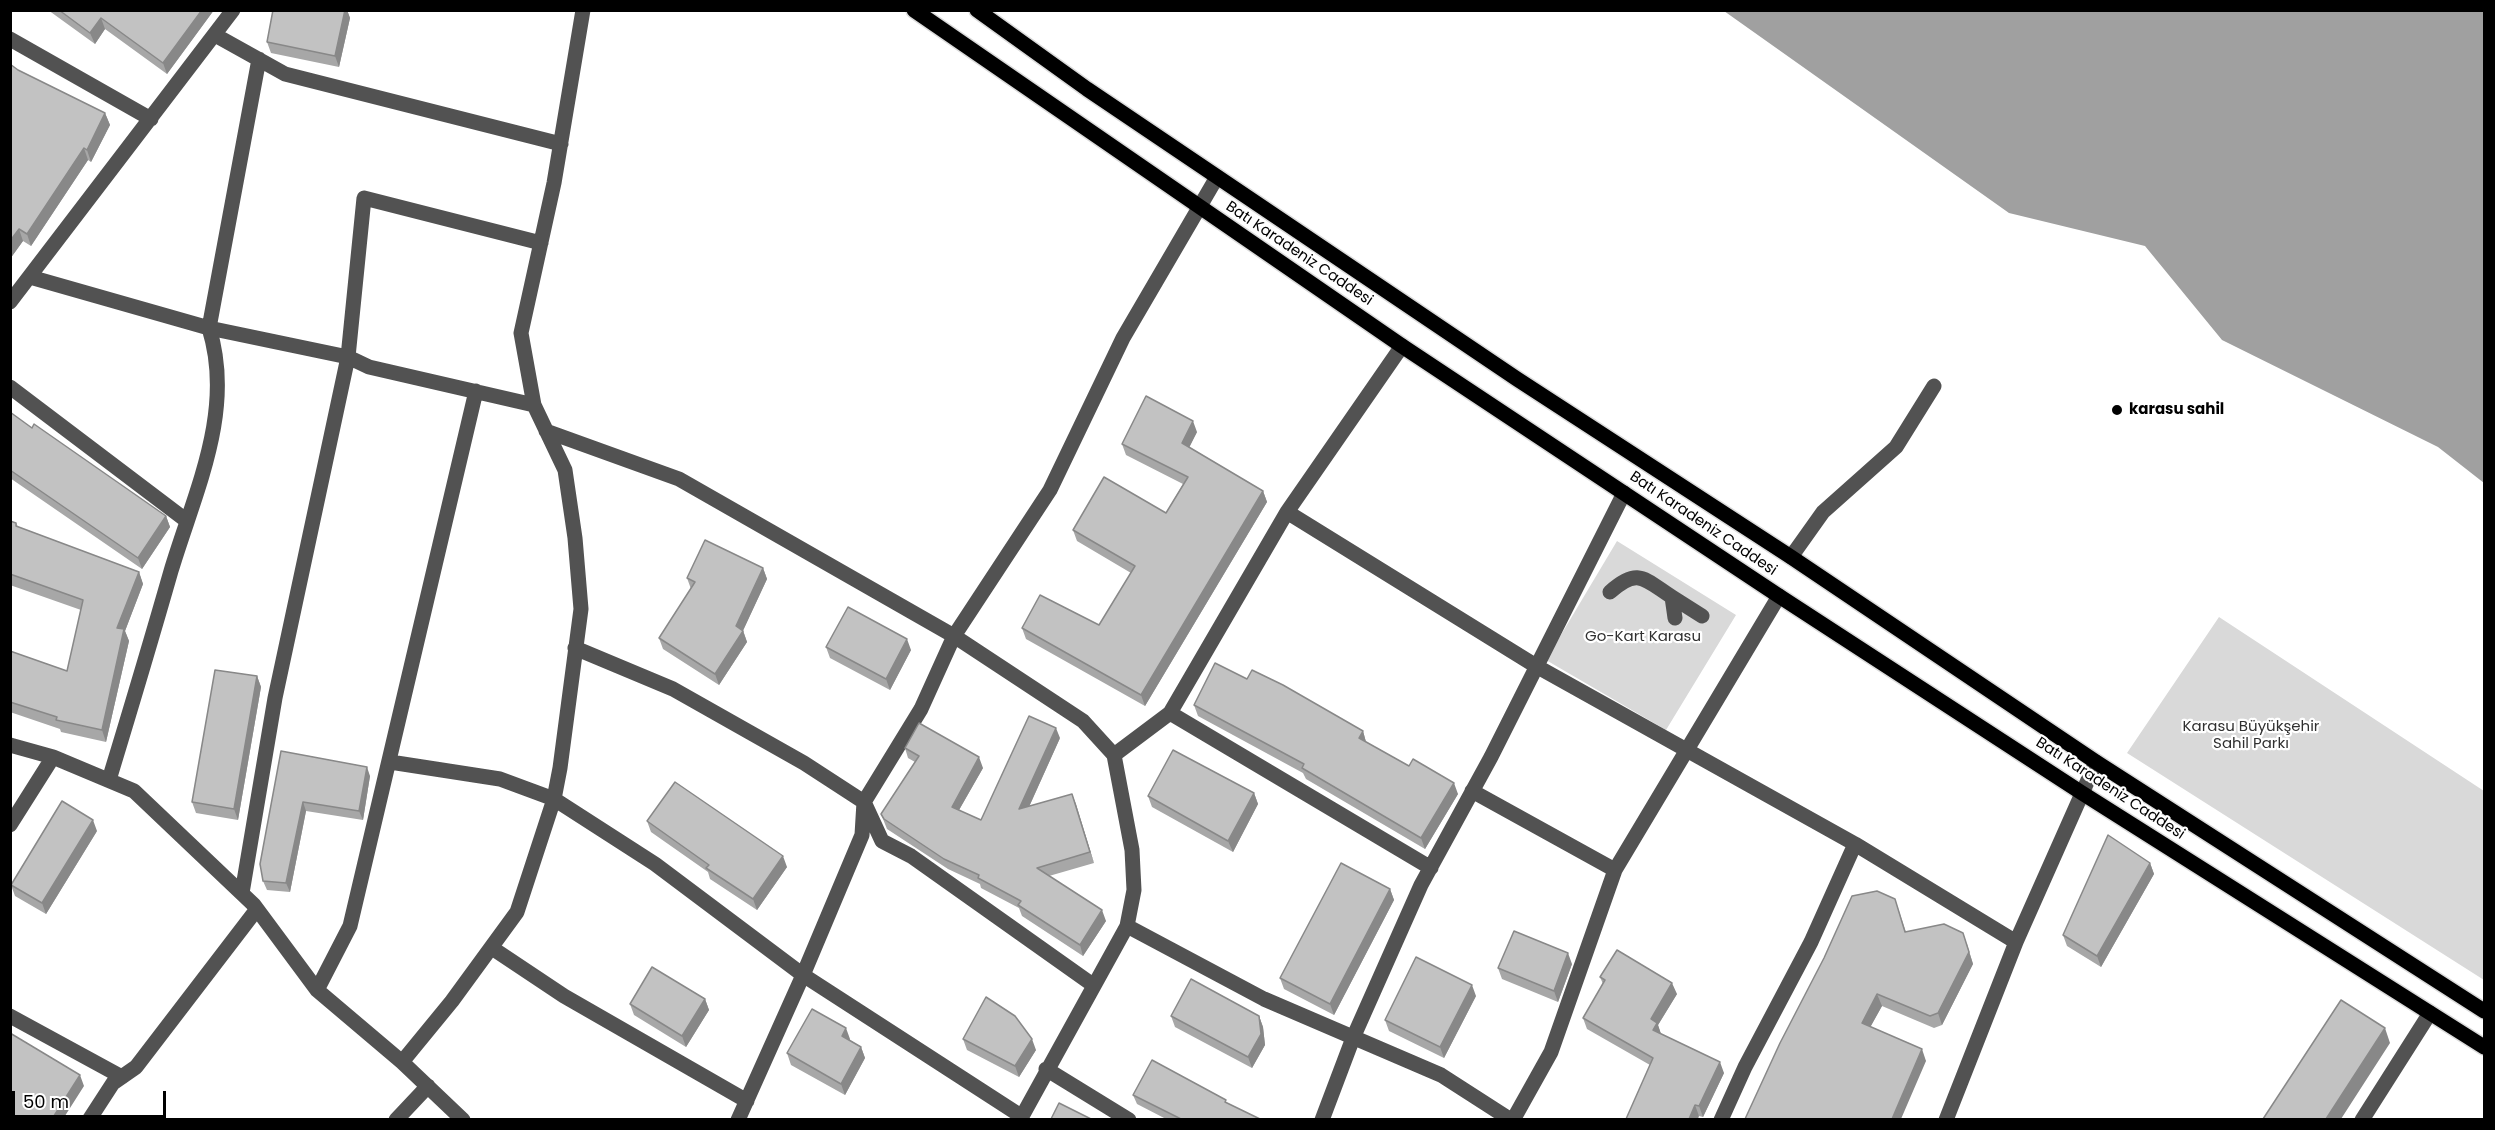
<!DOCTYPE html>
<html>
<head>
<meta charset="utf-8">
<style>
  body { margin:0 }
  #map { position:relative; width:2495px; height:1130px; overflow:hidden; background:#fff; font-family:Poppins,sans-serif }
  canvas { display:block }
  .frame { position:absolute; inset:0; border:12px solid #000; pointer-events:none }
  .scale { position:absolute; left:12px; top:1091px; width:154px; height:27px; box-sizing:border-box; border:3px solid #000; border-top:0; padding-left:8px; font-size:18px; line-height:21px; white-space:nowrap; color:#000; -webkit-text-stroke:4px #fff; paint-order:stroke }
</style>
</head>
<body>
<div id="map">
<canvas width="2495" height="1130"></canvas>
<div class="frame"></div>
<div class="scale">50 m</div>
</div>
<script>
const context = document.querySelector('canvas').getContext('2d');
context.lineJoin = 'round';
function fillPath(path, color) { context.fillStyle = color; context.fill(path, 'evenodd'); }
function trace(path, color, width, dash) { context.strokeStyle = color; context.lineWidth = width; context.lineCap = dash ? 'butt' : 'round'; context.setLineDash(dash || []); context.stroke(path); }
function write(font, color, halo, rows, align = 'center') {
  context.font = font + ' Poppins,sans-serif'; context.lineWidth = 4.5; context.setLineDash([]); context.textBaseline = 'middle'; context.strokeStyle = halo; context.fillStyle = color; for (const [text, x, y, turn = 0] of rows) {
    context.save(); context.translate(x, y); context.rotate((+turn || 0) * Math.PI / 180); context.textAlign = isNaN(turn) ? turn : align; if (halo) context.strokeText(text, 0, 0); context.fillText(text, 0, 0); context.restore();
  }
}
fillPath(new Path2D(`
  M1617,541L1736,615L1666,730L1546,660Z
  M2219,617L2484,791V980L2127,753Z`), '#d9d9d9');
fillPath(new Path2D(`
  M1724,11H2484V483L2438,447L2222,340L2145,246L2009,213Z`), '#a0a0a0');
const major = new Path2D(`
  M914,10L1402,346L1779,596L2082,793L2484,1047
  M977,10L1087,89L1517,379L1791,557L2096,762L2484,1011`);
trace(major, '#dbdbdb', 18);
trace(new Path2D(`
  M215,35L285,74L561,144
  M10,39L151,119
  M30,277L209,328L348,357L369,367L534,405
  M10,302L233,10
  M10,387L187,521
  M546,431L679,479L954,636L1083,721L1114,755L1132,850L1134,890L1127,926L1020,1120
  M1287,512L1536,666L1855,844L2016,942
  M1791,557L1823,512L1896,447L1934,386
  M1610,592C1638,567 1644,579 1672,597L1675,618
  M1672,597L1702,616
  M575,648L673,689L804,763L864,802L882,841L911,856L1093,985
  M1170,713L1431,868
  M10,745L53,757L134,791L254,905L317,990L402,1062
  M1114,755L1170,713L1287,512L1402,346
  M390,762L500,779L554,799L655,864L803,975L1021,1116
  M109,780C130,711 151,641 171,571C195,491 235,411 209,328L259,59
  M1472,791L1615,870L1779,596
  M10,825L53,757
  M242,893L275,698L348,357L364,198L541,243
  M1127,926L1264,999L1441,1075L1511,1120
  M492,948L564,996L747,1101
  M317,990L350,926L476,391
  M10,1016L122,1077
  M1046,1069L1129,1120
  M89,1120L113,1083L136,1067L257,909
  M396,1120L428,1086
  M463,1120L402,1062L452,1001L517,912L554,799L560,768L581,609L575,538L565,470L534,405L521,333L554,183L583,10
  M738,1120L803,975L862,835L864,802L921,709L954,636L1050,490L1123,338L1217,177
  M1322,1120L1353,1038L1421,885L1491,757L1624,493
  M1513,1120L1551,1052L1615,870
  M1721,1120L1745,1067L1811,942L1855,844
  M1946,1120L2016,942L2096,762
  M2362,1120L2430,1013`), '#525252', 15);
trace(major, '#000', 15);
fillPath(new Path2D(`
  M48,10H214L167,74L105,29L95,44Z
  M273,10H347L350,18L339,67L271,53L267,42Z
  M18,70L105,113L110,125L91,162L88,160L31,246L23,241L10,259Z
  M10,412L32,428L166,516L170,527L142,569L10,478Z
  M1197,432L1189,447L1263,491L1267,502L1145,706L1026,639L1022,628L1099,625L1131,573L1077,541L1073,530L1166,513L1183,484L1126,455L1122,444Z
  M10,521L16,523L18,527L139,572L143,584L125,631L129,641L106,742L61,732L60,729L10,712V651L67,671L81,610L10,585Z
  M763,568L767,579L743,630L747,642L719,685L663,649L659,638L691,589L687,578Z
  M826,647L911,650L890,690L830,658Z
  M257,676L261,687L238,820L196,813L192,802Z
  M1247,679L1363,731L1366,742L1458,794L1425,849L1306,779L1303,773L1198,716L1194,705Z
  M1060,738L1029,807L1072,794L1094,863L1049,876L1106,921L1083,956L1022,916L1019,908L981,888L980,884L948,869L887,829L881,814L915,762L908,758L905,748L983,768L959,810L981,820Z
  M281,751L370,776L363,820L306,811L290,892L267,890L263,881Z
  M1254,793L1258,804L1233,852L1152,807L1148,796Z
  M647,821L787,867L757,910L710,879L708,872L651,832Z
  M97,831L46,914L15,896L11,885Z
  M2150,863L2154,874L2101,967L2067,946L2063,935Z
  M1390,889L1394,900L1334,1015L1284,989L1280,978Z
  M1895,899L1906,932L1967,944L1973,964L1942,1025L1934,1028L1882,1006L1870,1027L1926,1061L1745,1119Z
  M1572,964L1558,1002L1502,979L1498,968Z
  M1600,977L1677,994L1658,1025L1661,1034L1724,1073L1703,1117L1699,1116L1650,1065L1587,1029L1583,1018L1603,984Z
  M1476,996L1444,1058L1389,1031L1385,1020Z
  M705,999L709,1010L686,1047L634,1015L630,1004Z
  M1171,1016H1259L1263,1027L1265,1045L1252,1068L1175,1027Z
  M850,1039V1040L861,1047L865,1058L845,1095L791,1065L787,1053Z
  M963,1039L1036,1050L1019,1077L967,1050Z
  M1133,1095L1227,1103L1260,1119H1166L1137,1104Z`), '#a7a7a7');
fillPath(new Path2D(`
  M202,10H214L167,74L163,63Z
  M345,10H347L350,18L339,67L335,56Z
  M101,18L105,29L95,44L90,33Z
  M105,113L110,125L91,162L87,150Z
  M84,148L88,160L31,246L27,234Z
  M19,229L23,241L10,259V241Z
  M1193,421L1197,432L1186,454L1182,443Z
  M1263,491L1267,502L1145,706L1141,695Z
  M166,516L170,527L142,569L138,558Z
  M763,568L767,579L742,633L743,631L747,642L719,685L715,674L736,626Z
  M139,572L143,584L125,631L129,641L106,742L102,730L117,628Z
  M907,639L911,650L890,690L886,679Z
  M257,676L261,687L238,820L234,809Z
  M1056,728L1060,738L1023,820L1019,809Z
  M1363,731L1366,742L1359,738Z
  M979,757L983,768L955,817L952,807Z
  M367,767L370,776L363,820L359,811Z
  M1454,783L1458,794L1425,849L1421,838Z
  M1254,793L1258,804L1233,852L1228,841Z
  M1072,794L1076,804L1094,863L1090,852Z
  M303,802L306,811L290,892L286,883Z
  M93,820L97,831L46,914L42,903Z
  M783,856L787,867L757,910L753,899Z
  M2150,863L2154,874L2101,967L2097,956Z
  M1390,889L1394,900L1334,1015L1330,1004Z
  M1102,910L1106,921L1083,956L1080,945Z
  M1963,933L1973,964L1942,1025L1938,1013Z
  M1568,953L1572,964L1558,1002L1554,991Z
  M1672,983L1677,994L1658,1025L1661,1034L1653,1030L1651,1019Z
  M1472,985L1476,996L1444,1058L1440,1047Z
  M1877,994L1882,1006L1866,1035L1862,1023Z
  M705,999L709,1010L686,1047L682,1036Z
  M1259,1016L1263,1027L1265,1045L1252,1068L1248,1057Z
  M846,1028L850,1039L846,1047L842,1036Z
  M2385,1028L2390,1043L2341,1119H2326Z
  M1032,1039L1036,1050L1019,1077L1015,1066Z
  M861,1047L865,1058L845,1095L841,1084Z
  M1922,1049L1926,1061L1901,1119H1892Z
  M1720,1062L1724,1073L1703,1117L1699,1106Z
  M80,1075L84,1086L63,1119H52Z
  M1695,1105L1699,1116L1698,1119H1689Z`), '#888');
const building = new Path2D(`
  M59,10H202L163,63L101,18L90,33Z
  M273,10H345L335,56L267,42Z
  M10,64L18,70L105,113L87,150L84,148L27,234L19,229L10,241Z
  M1146,396L1193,421L1182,443L1263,491L1141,695L1022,628L1040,595L1099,625L1135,566L1073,530L1104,477L1166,513L1188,477L1122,444Z
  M10,412L32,428L34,424L166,516L138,558L10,470Z
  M10,521L16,523V526L139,572L117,628L124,629L102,730L56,720L57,717L10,702V651L67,671L83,600L10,574Z
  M705,540L763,568L736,626L743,631L715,674L659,638L695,582L687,578Z
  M848,607L907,639L886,679L826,647Z
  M1215,663L1247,679L1252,670L1283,685L1363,731L1359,738L1409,766L1413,759L1454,783L1421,838L1302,768L1304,764L1194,705Z
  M215,670L257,676L234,809L192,802Z
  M1029,716L1056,728L1019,809L1072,794L1090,852L1037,868L1102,910L1080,945L1018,905L1021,901L978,878L979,875L944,859L884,819L881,814L919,756L905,748L919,723L979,757L952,807L981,820Z
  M1173,750L1254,793L1228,841L1148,796Z
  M281,751L367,767L359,811L303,802L286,883L263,881L260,864Z
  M675,782L783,856L753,899L706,868L709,865L647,821Z
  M62,801L93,820L42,903L11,885Z
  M2108,835L2150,863L2097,956L2063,935Z
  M1341,863L1390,889L1330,1004L1280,978Z
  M1877,891L1895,899L1905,932L1944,924L1963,933L1969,952L1938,1013L1930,1016L1877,994L1862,1023L1922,1049L1892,1119H1745L1780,1043L1824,958L1852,896Z
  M1514,931L1568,953L1554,991L1498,968Z
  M1617,950L1672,983L1651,1019L1657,1023L1653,1030L1720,1062L1699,1106L1695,1105L1689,1119H1626L1653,1058L1583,1018L1605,980L1600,977Z
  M1416,957L1472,985L1440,1047L1385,1020Z
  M652,967L705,999L682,1036L630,1004Z
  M1191,979L1259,1016L1261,1034L1248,1057L1171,1016Z
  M986,997L1015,1016L1032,1039L1015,1066L963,1039Z
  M2341,1000L2385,1028L2326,1119H2263Z
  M812,1009L846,1028L842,1036L861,1047L841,1084L787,1053Z
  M10,1033L80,1075L52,1119H10Z
  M1152,1060L1226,1100L1225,1102L1260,1119H1181L1133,1095Z
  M1059,1103L1091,1119H1051Z`);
fillPath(building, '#c2c2c2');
trace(building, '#888', 1.5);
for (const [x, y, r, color] of [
  [2117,410,6,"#000"]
]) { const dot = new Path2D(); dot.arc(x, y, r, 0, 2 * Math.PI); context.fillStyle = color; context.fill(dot); trace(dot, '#fff', 2); }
write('15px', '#000', '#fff', [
  ["Batı Karadeniz Caddesi",1299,254,34],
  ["Batı Karadeniz Caddesi",1703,524,34],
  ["Batı Karadeniz Caddesi",2110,789,33]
]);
write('bold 15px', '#000', '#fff', [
  ["karasu sahil",2129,410]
], 'left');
write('15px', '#303030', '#fff', [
  ["Go-Kart Karasu",1643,637],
  ["Karasu Büyükşehir",2251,727],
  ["Sahil Parkı",2251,744]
]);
</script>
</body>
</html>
